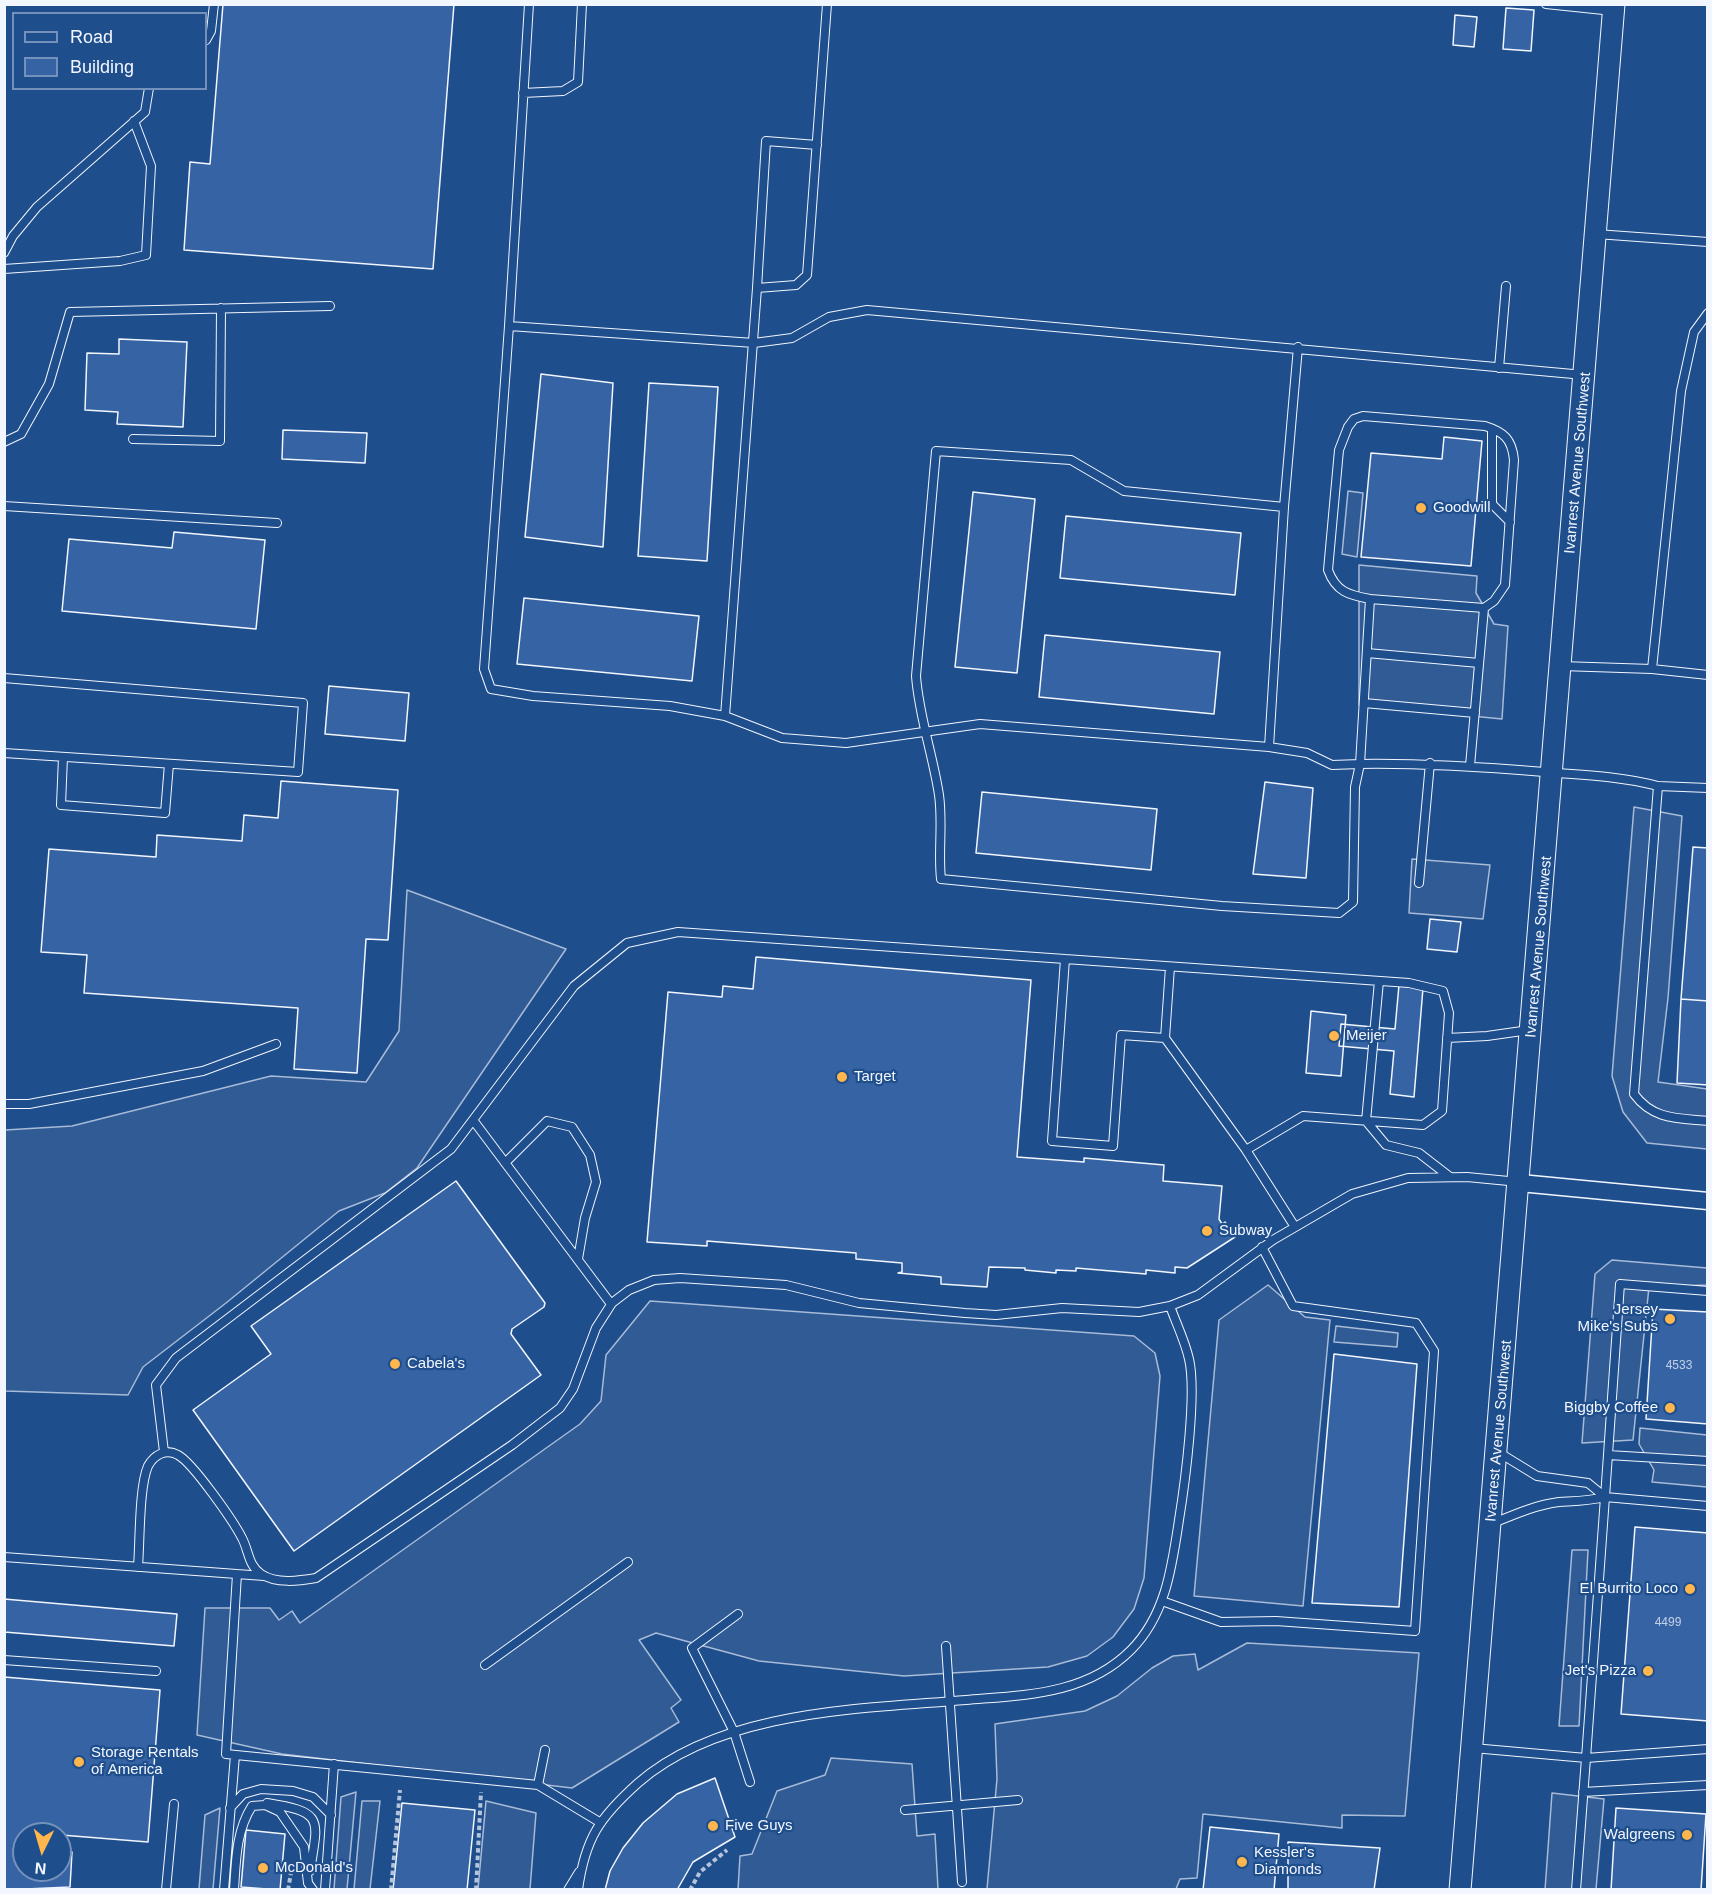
<!DOCTYPE html>
<html>
<head>
<meta charset="utf-8">
<style>
  body { margin:0 }
  #map { position:relative; width:1712px; height:1894px; overflow:hidden; background:#1f4e8c; font-family:Helvetica,sans-serif }
  canvas { display:block }
  .frame { position:absolute; inset:0; border:6px solid #f2f6ff; pointer-events:none }
  .legend { position:absolute; left:12px; top:12px; width:195px; height:78px; box-sizing:border-box; background:#1f4e8c; border:2px solid #7391ba; margin:0; padding:8px 10px; list-style:none; font-size:18px; color:#f2f6ff }
  .legend li { display:flex; align-items:center; gap:12px; height:30px }
  .legend b { width:30px; border:2px solid #7391ba }
  .north { position:absolute; left:12px; top:1822px; width:60px; height:60px; box-sizing:border-box; background:#1f4e8c; border:2px solid #7391ba; border-radius:50%; rotate:185deg; font-size:16px; font-weight:700; line-height:24px; text-align:center; color:#f2f6ff }
  .north::after { content:''; display:block; margin:auto; width:21px; height:27px; background:#ffb74d; clip-path:polygon(50% 0,100% 100%,50% 72%,0 100%) }
</style>
</head>
<body>
<div id="map">
<canvas width="1712" height="1894"></canvas>
<div class="frame"></div>
<ul class="legend">
<li><b style="height:8px;background:#1f4e8c"></b>Road</li>
<li><b style="height:16px;background:#3563a3"></b>Building</li>
</ul>
<div class="north">N</div>
</div>
<script>
const context = document.querySelector('canvas').getContext('2d');
context.lineJoin = 'round';
function fillPath(path, color) { context.fillStyle = color; context.fill(path, 'evenodd'); }
function trace(path, color, width, dash) { context.strokeStyle = color; context.lineWidth = width; context.lineCap = dash ? 'butt' : 'round'; context.setLineDash(dash || []); context.stroke(path); }
function write(font, color, halo, rows, align = 'center') {
  context.font = font + ' Helvetica,sans-serif'; context.lineWidth = 4.5; context.setLineDash([]); context.textBaseline = 'middle'; context.strokeStyle = halo; context.fillStyle = color; for (const [text, x, y, turn = 0] of rows) {
    context.save(); context.translate(x, y); context.rotate((+turn || 0) * Math.PI / 180); context.textAlign = isNaN(turn) ? turn : align; if (halo) context.strokeText(text, 0, 0); context.fillText(text, 0, 0); context.restore();
  }
}
const built = new Path2D(`
  M1348,491L1363,493L1357,557L1342,554Z
  M1359,565L1477,576L1476,593L1494,624L1508,626L1502,719L1359,705Z
  M1634,807L1682,816L1668,998L1658,1082L1707,1089V1149L1647,1143L1623,1112L1612,1076Z
  M1412,859L1490,865L1483,919L1409,913Z
  M407,890L566,949L417,1168L385,1193L339,1211L226,1303L143,1367L128,1395L5,1391V1130L72,1126L271,1076L366,1082L399,1031Z
  M1612,1260L1707,1268V1285L1649,1287L1633,1440L1582,1443L1595,1274Z
  M1268,1285L1305,1317L1330,1320L1303,1606L1194,1596L1219,1320Z
  M650,1301L1134,1336L1155,1353L1160,1376L1144,1578L1134,1609L1113,1637L1087,1656L1048,1667L904,1676L759,1661L656,1633L639,1640L681,1700L671,1708L679,1722L572,1788L282,1754L197,1735L205,1608H270L279,1620L292,1611L300,1623L580,1424L601,1401L606,1355Z
  M1336,1326L1398,1333L1397,1347L1334,1342Z
  M1640,1428L1707,1435V1487L1652,1482L1654,1470L1639,1444Z
  M1572,1550H1588L1579,1726H1559Z
  M1247,1643L1419,1653L1405,1816L1342,1815V1828L1203,1814L1197,1878L1180,1879L1176,1889H987L997,1779L995,1724L1085,1711L1117,1696L1152,1668L1173,1656L1195,1654L1198,1670Z
  M831,1758L912,1764L917,1836L935,1834L938,1889L738,1890L740,1856L752,1854L777,1791L825,1775Z
  M356,1792L347,1889H334L341,1797Z
  M1552,1793L1604,1799L1596,1889L1545,1890Z
  M362,1801H380L370,1889H354Z
  M486,1801L536,1813L530,1889H478Z
  M220,1808L213,1889H199L205,1815Z`);
fillPath(built, '#305b95');
trace(built, '#a8bbd7', 1.5);
const building = new Path2D(`
  M223,4H454L433,269L184,250L190,162L210,164Z
  M1506,8L1534,10L1531,51L1503,49Z
  M1455,15L1477,17L1474,47L1453,45Z
  M119,339L187,342L183,427L117,424L118,412L85,410L87,353L119,354Z
  M541,374L613,383L603,547L525,537Z
  M649,383L718,387L707,561L638,556Z
  M283,430L367,433L365,463L282,459Z
  M1444,437L1482,441L1471,566L1361,557L1371,453L1442,459Z
  M973,492L1035,499L1017,673L955,667Z
  M1066,516L1241,533L1235,595L1060,578Z
  M174,532L265,540L256,629L62,611L69,539L172,548Z
  M524,598L699,616L692,681L517,664Z
  M1045,635L1220,652L1214,714L1039,697Z
  M329,686L409,693L405,741L325,734Z
  M281,781L398,790L388,940L366,939L357,1073L294,1069L298,1008L84,993L87,955L41,952L49,849L156,857L157,835L242,841L244,815L278,818Z
  M1265,782L1313,788L1306,878L1253,874Z
  M982,792L1157,809L1151,870L976,853Z
  M1693,847L1708,848V1001L1681,999Z
  M1430,919L1461,922L1457,952L1427,949Z
  M756,957L1031,980L1017,1157L1084,1162V1158L1164,1165L1163,1181L1222,1186L1219,1219L1222,1224L1225,1222L1235,1237L1187,1268L1175,1267V1273L1146,1270V1274L1076,1268V1271L1056,1270V1273L1025,1270V1268L989,1267L987,1287L941,1284V1277L898,1273L902,1272V1263L856,1259V1253L707,1241V1246L647,1242L668,992L722,997L723,986L753,989Z
  M1399,985L1423,988L1414,1097L1390,1094L1394,1051L1339,1046L1341,1024L1395,1029Z
  M1681,999L1708,1001V1085L1677,1083Z
  M1311,1011L1346,1015L1341,1076L1306,1073Z
  M456,1181L545,1303L544,1307L512,1329L511,1334L541,1375L294,1551L193,1410L271,1354L251,1326Z
  M1653,1309L1708,1312V1424L1646,1419Z
  M1334,1354L1417,1364L1399,1607L1312,1603Z
  M1635,1527L1708,1533V1721L1621,1714Z
  M4,1599L177,1614L174,1646L4,1632Z
  M4,1677L160,1690L148,1842L61,1835L60,1851L72,1852L70,1887L4,1890ZM24,1834H60V1870H24Z
  M715,1778L735,1837L693,1862L677,1890H605L610,1871L623,1848L643,1823L677,1794Z
  M402,1803L475,1810L467,1890H393Z
  M1616,1808L1706,1814L1701,1890H1611Z
  M1210,1827L1279,1834L1274,1890H1203Z
  M246,1830L285,1834L280,1890L241,1887Z
  M1288,1842L1380,1848L1374,1890H1288Z`);
fillPath(building, '#3563a3');
trace(building, '#f2f6ff', 1.5);
const service = new Path2D(`
  M1546,4L1613,11
  M206,40L211,31L214,4
  M523,93L563,91L578,82L582,4
  M1596,234L1708,242
  M4,253L13,236L37,207L145,112L149,88
  M4,269L120,261L146,255L151,166L134,121
  M757,288L766,141L817,145
  M509,326L529,4
  M1499,368L1506,286
  M1492,429V504L1510,522
  M133,439L220,441L221,308
  M4,442L21,434L49,384L70,312L330,306
  M4,506L277,523
  M1284,507L1298,347
  M1370,599C1349,595 1336,592 1328,570L1339,450L1348,427L1354,419L1363,416L1485,426C1504,432 1512,439 1514,460L1505,585L1494,601L1484,608
  M1367,653L1479,663
  M1561,666L1652,669L1681,391L1694,332L1708,313
  M1652,669L1708,675
  M4,678L303,703L298,772L4,753
  M1364,703L1475,713
  M725,716L757,288L796,285L807,275L827,4
  M1269,747L1284,507L1124,491L1071,460L936,451L916,676C919,717 933,755 939,795C943,823 938,852 941,879L1222,906L1339,913L1353,902L1355,787L1360,764L1332,765L1307,753L1269,747L980,724L846,743L782,738L725,716L670,706L533,696L491,689L484,669L509,326L754,343L792,338L829,317L867,310L1584,375
  M63,757L61,805L165,813L169,764
  M1470,766L1484,608L1370,599L1360,764C1422,763 1482,767 1544,772C1583,775 1620,776 1658,786L1634,1094C1653,1120 1678,1118 1708,1121
  M1658,786L1708,788
  M1419,883L1430,763
  M1065,959L1052,1141L1113,1146L1121,1035L1165,1038L1246,1150
  M1379,981L1366,1121L1386,1145L1419,1153L1450,1177
  M1165,1038L1170,967
  M1447,1038L1487,1036L1529,1030
  M4,1104H29L203,1071L276,1044
  M473,1120L611,1304
  M505,1163L547,1121L572,1127L590,1155L596,1182L585,1218L578,1259
  M1708,1291L1620,1284L1605,1497L1708,1506
  M164,1452L156,1385L176,1358L451,1149L574,986L627,943L678,932L1409,983L1443,991L1449,1013L1442,1111L1423,1125L1303,1116L1246,1150L1295,1227
  M1498,1452L1537,1476L1588,1483L1605,1497
  M1608,1455L1708,1461
  M1605,1497L1586,1758L1708,1749
  M1491,1524C1513,1515 1535,1505 1559,1502C1575,1501 1589,1501 1605,1497
  M4,1557L264,1576
  M138,1567C140,1542 139,1486 148,1466C154,1455 166,1448 178,1455C193,1463 234,1522 242,1538C249,1551 248,1565 261,1574C276,1584 299,1581 316,1578L512,1445L560,1408L573,1389L596,1328L612,1303L629,1290L654,1280L680,1278L786,1285L859,1303L965,1313L996,1315L1062,1308L1139,1312L1170,1306L1198,1295L1273,1240L1352,1194L1408,1178L1467,1177L1519,1182
  M237,1574L226,1754L538,1785
  M1162,1601L1221,1622L1276,1621L1415,1631L1434,1351L1416,1323L1293,1306L1262,1247
  M738,1614L692,1648L734,1732L750,1782
  M946,1646L962,1882
  M4,1660L156,1671
  M485,1665L628,1562
  M1473,1748L1586,1758L1576,1890
  M545,1750L538,1785L601,1823
  M1583,1792L1708,1785
  M267,1803C325,1812 318,1819 310,1871
  M230,1808L243,1794L261,1789L293,1791L313,1797L331,1815
  M905,1810L1018,1800
  M166,1890L174,1804
  M224,1890L235,1755
  M234,1890C236,1860 236,1831 252,1806L265,1805L280,1812L304,1847L308,1883L313,1890
  M325,1890L334,1764
  M568,1890L579,1872
  M578,1890C585,1838 600,1817 638,1783C722,1710 861,1709 966,1700C1025,1695 1086,1695 1131,1650C1166,1615 1172,1566 1179,1520C1185,1483 1197,1393 1189,1359C1185,1341 1176,1323 1170,1306`);
const minor = new Path2D(`
  M1520,1183L1708,1201`);
const tertiary = new Path2D(`
  M1460,1890L1614,4`);
trace(service, '#f2f6ff', 10);
trace(minor, '#f2f6ff', 19);
trace(tertiary, '#f2f6ff', 23);
trace(new Path2D(`
  M288,1890L292,1867
  M391,1890L400,1790
  M476,1890L481,1792
  M690,1890L700,1872L727,1850`), '#b3c4dc', 4, [4.5, 3]);
trace(service, '#1f4e8c', 8);
trace(minor, '#1f4e8c', 16);
trace(tertiary, '#1f4e8c', 21);
for (const [x, y, r, color] of [
  [1421,508,6,"#ffb74d"],
  [1334,1036,6,"#ffb74d"],
  [842,1077,6,"#ffb74d"],
  [1207,1231,6,"#ffb74d"],
  [1670,1319,6,"#ffb74d"],
  [395,1364,6,"#ffb74d"],
  [1670,1408,6,"#ffb74d"],
  [1690,1589,6,"#ffb74d"],
  [1648,1671,6,"#ffb74d"],
  [79,1762,6,"#ffb74d"],
  [713,1826,6,"#ffb74d"],
  [1687,1835,6,"#ffb74d"],
  [1242,1862,6,"#ffb74d"],
  [263,1868,6,"#ffb74d"]
]) { const dot = new Path2D(); dot.arc(x, y, r, 0, 2 * Math.PI); context.fillStyle = color; context.fill(dot); trace(dot, '#1f4e8c', 2); }
write('12px', '#c3d1e8', null, [
  ["4533",1679,1366],
  ["4499",1668,1623]
]);
write('15px', '#f2f6ff', '#1f4e8c', [
  ["Ivanrest Avenue Southwest",1578,463,-85],
  ["Ivanrest Avenue Southwest",1539,947,-85],
  ["Ivanrest Avenue Southwest",1499,1431,-85]
]);
write('15px', '#f2f6ff', '#1f4e8c', [
  ["Goodwill",1433,508],
  ["Meijer",1346,1036],
  ["Target",854,1077],
  ["Subway",1219,1231],
  ["Jersey",1658,1310,"right"],
  ["Mike's Subs",1658,1327,"right"],
  ["Cabela's",407,1364],
  ["Biggby Coffee",1658,1408,"right"],
  ["El Burrito Loco",1678,1589,"right"],
  ["Jet's Pizza",1636,1671,"right"],
  ["Storage Rentals",91,1753],
  ["of America",91,1770],
  ["Five Guys",725,1826],
  ["Walgreens",1675,1835,"right"],
  ["Kessler's",1254,1853],
  ["Diamonds",1254,1870],
  ["McDonald's",275,1868]
], 'left');
</script>
</body>
</html>
